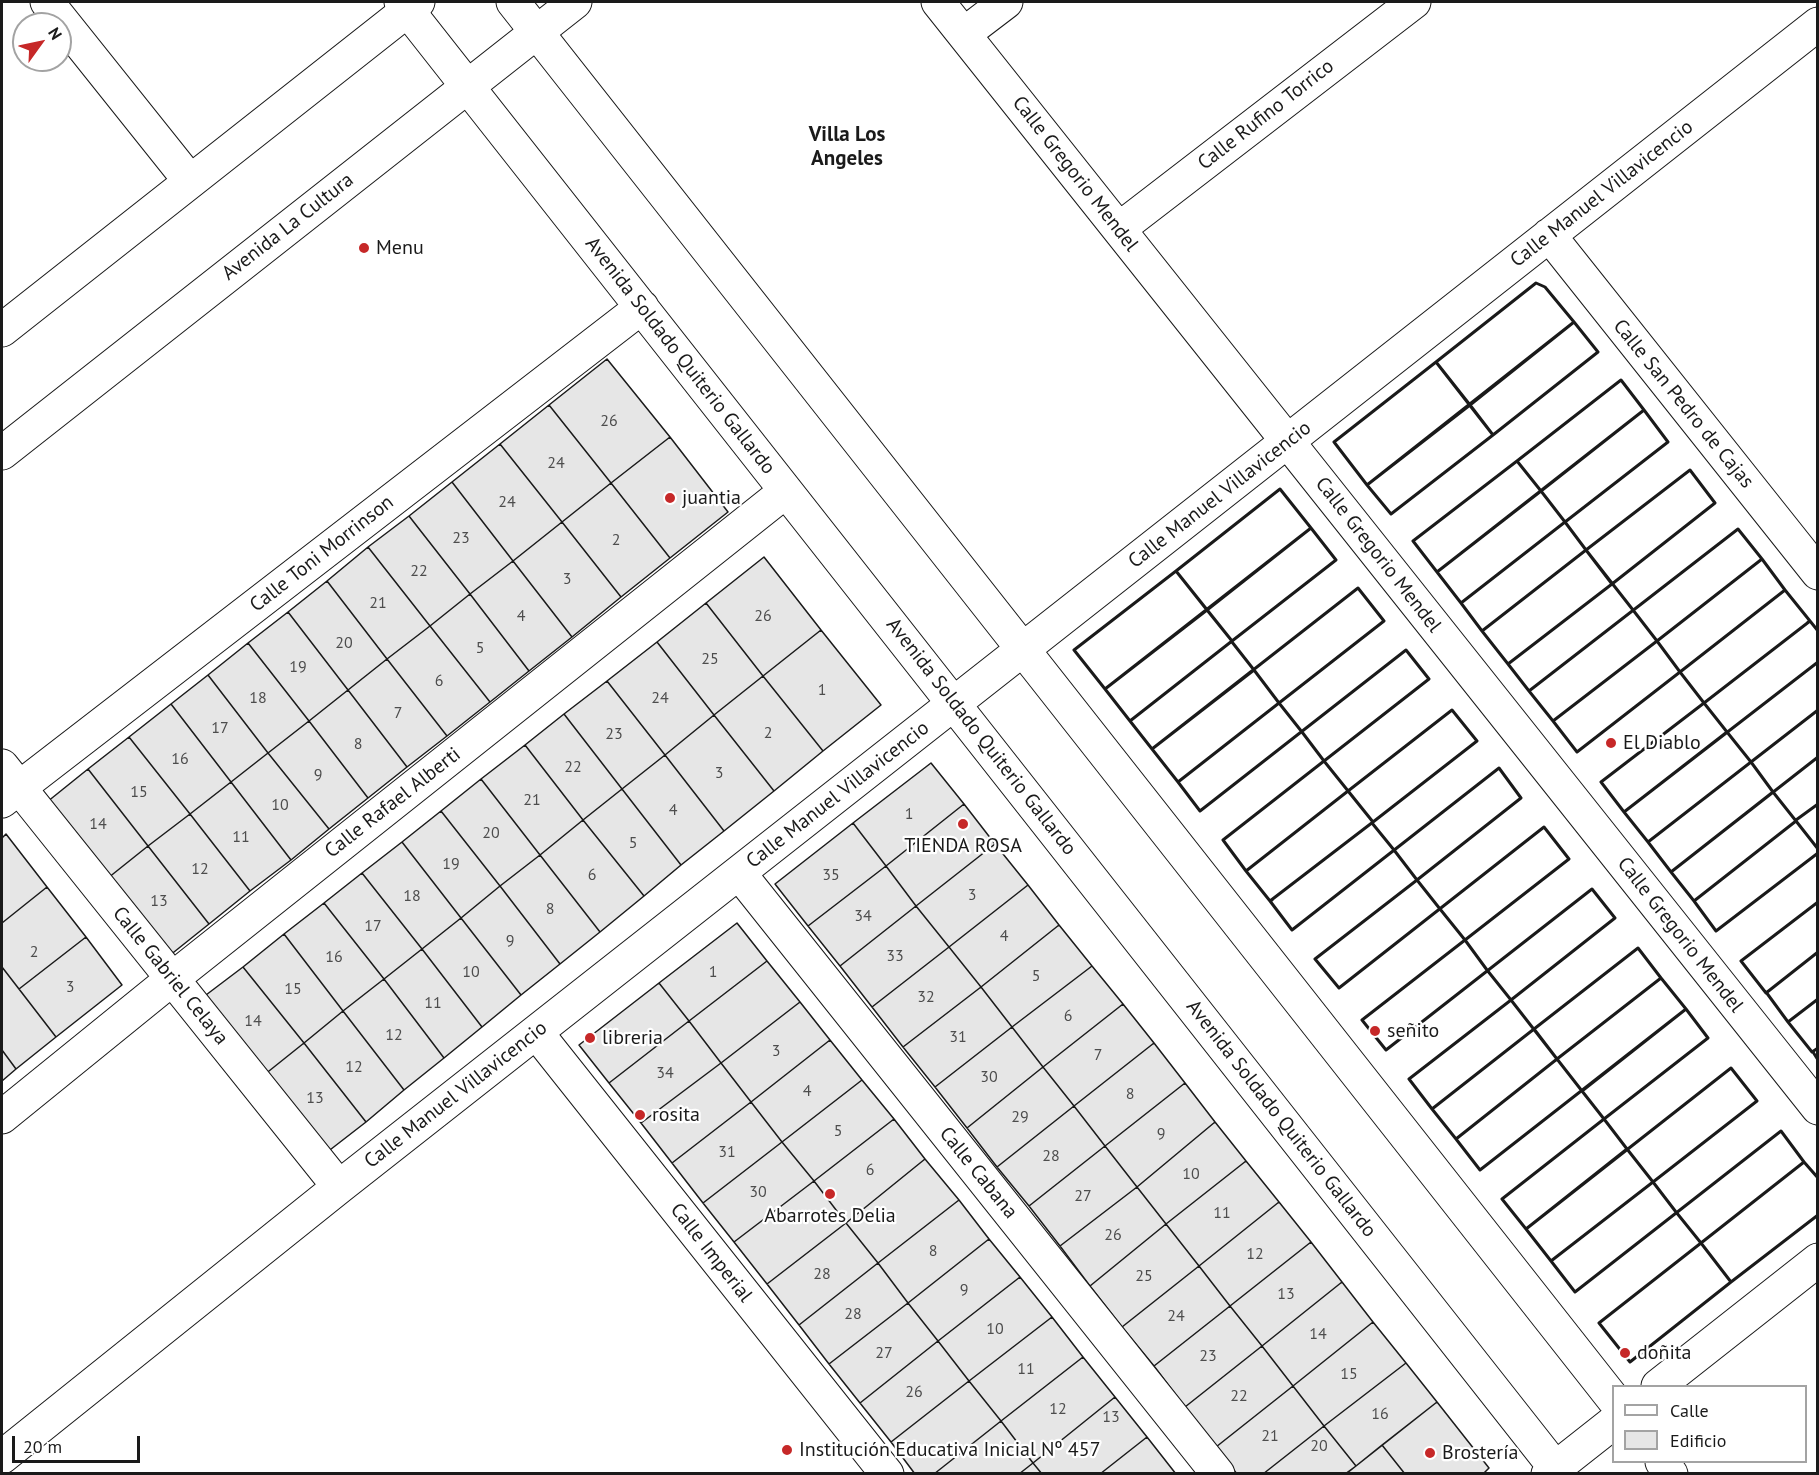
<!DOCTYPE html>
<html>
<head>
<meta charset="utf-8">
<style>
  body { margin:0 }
  #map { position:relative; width:1819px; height:1475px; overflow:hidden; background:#fff; font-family:"PT Sans",sans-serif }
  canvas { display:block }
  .frame { position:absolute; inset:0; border:3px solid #1a1a1a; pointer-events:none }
  .legend { position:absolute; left:1612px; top:1385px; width:195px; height:78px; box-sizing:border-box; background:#fff; border:2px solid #a3a3a3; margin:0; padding:8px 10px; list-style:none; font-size:18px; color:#1a1a1a }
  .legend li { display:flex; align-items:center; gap:12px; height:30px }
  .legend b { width:30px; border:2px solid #a3a3a3 }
  .north { position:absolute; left:12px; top:12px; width:60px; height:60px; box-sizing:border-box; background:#fff; border:2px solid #a3a3a3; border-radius:50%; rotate:57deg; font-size:16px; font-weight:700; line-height:24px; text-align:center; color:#1a1a1a }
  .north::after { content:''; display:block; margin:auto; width:21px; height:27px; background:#c62828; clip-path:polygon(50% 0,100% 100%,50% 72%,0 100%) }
  .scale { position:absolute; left:12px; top:1436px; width:128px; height:27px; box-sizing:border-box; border:3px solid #1a1a1a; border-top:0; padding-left:8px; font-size:18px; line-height:21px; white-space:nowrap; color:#1a1a1a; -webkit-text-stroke:4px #fff; paint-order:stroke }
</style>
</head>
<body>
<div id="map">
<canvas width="1819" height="1475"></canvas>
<div class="frame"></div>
<ul class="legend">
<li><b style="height:8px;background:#fff"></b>Calle</li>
<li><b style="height:16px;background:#e6e6e6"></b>Edificio</li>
</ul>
<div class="north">N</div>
<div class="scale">20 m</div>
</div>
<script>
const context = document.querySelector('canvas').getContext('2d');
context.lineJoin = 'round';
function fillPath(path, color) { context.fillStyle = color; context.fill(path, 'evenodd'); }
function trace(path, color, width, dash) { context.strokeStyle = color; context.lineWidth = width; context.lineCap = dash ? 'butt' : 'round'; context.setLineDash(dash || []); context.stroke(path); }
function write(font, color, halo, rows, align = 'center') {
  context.font = font + ' "PT Sans",sans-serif'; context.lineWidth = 4.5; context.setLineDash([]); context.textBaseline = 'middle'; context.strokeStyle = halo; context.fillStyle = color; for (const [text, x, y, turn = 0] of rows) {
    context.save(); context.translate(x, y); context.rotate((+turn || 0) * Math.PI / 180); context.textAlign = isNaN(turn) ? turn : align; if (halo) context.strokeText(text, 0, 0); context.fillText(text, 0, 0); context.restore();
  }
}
const building = new Path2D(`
  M607,359L670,437L611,483L549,405Z
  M549,405L611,483L562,522L500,444Z
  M670,437L728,512L670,558L611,483Z
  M500,444L562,522L513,561L452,482Z
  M452,482L513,561L470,594L409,516Z
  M611,483L670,558L621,597L562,522Z
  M409,516L470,594L430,626L368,547Z
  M562,522L621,597L572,637L513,561Z
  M368,547L430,626L387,659L327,581Z
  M764,557L821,630L763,676L706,603Z
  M513,561L572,637L529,671L470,594Z
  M327,581L387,659L348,690L288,612Z
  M470,594L529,671L490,702L430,626Z
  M706,603L763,676L714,715L657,642Z
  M288,612L348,690L309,721L248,643Z
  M430,626L490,702L447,736L387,659Z
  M821,630L881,705L823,751L763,676Z
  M657,642L714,715L665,755L607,681Z
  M248,643L309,721L268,753L208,675Z
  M387,659L447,736L407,767L348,690Z
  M208,675L268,753L231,782L171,704Z
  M763,676L823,751L774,791L714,715Z
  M607,681L665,755L622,789L564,714Z
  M348,690L407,767L368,798L309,721Z
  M171,704L231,782L190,814L129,737Z
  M564,714L622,789L583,820L525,745Z
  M714,715L774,791L724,831L665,755Z
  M309,721L368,798L329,829L268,753Z
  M129,737L190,814L148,846L88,769Z
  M525,745L583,820L540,855L481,779Z
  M268,753L329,829L291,860L231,782Z
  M665,755L724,831L681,865L622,789Z
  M931,763L964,804L886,866L853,823Z
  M88,769L148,846L108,878L47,802Z
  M481,779L540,855L500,886L441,811Z
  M231,782L291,860L250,891L190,814Z
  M622,789L681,865L644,896L583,820Z
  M964,804L995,844L916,906L886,866Z
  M441,811L500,886L461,918L402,842Z
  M190,814L250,891L209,924L148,846Z
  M583,820L644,896L600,932L540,855Z
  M853,823L886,866L808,926L775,884Z
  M6,834L47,887L2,923V838Z
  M402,842L461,918L422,949L362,873Z
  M995,844L1028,885L949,947L916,906Z
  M148,846L209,924L169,956L108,878Z
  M540,855L600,932L560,964L500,886Z
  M886,866L916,906L840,966L808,926Z
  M362,873L422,949L384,979L324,903Z
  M1028,885L1059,925L981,987L949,947Z
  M500,886L560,964L521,995L461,918Z
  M47,887L86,937L19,989L2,967V923Z
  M324,903L384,979L343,1011L284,934Z
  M916,906L949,947L872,1007L840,966Z
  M461,918L521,995L482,1027L422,949Z
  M737,923L767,961L689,1021L659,983Z
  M1059,925L1092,966L1012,1027L981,987Z
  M284,934L343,1011L304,1043L243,967Z
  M86,937L122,985L56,1037L19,989Z
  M949,947L981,987L903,1047L872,1007Z
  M422,949L482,1027L444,1058L384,979Z
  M767,961L800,1002L721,1063L689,1021Z
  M1092,966L1123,1004L1043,1067L1012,1027Z
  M2,967L56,1037L16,1069L2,1050Z
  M243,967L304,1043L264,1075L202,998Z
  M384,979L444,1058L404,1090L343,1011Z
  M659,983L689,1021L609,1083L579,1045Z
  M981,987L1012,1027L935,1087L903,1047Z
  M800,1002L830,1040L751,1102L721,1063Z
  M1123,1004L1154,1043L1074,1106L1043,1067Z
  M343,1011L404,1090L366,1122L304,1043Z
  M689,1021L721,1063L641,1123L609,1083Z
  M1012,1027L1043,1067L967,1128L935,1087Z
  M830,1040L862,1080L782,1142L751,1102Z
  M304,1043L366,1122L326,1153L264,1075Z
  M1154,1043L1185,1083L1105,1146L1074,1106Z
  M2,1050L16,1069L2,1081Z
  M721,1063L751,1102L672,1163L641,1123Z
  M1043,1067L1074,1106L997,1167L967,1128Z
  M862,1080L894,1119L814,1181L782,1142Z
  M1185,1083L1215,1122L1137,1187L1105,1146Z
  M751,1102L782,1142L703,1203L672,1163Z
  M1074,1106L1105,1146L1029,1206L997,1167Z
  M894,1119L925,1159L846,1223L814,1181Z
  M1215,1122L1246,1161L1166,1224L1137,1187Z
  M782,1142L814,1181L734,1242L703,1203Z
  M1105,1146L1137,1187L1060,1246L1029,1206Z
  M925,1159L959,1200L878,1263L846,1223Z
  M1246,1161L1279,1202L1199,1266L1166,1224Z
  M814,1181L846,1223L767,1284L734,1242Z
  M1137,1187L1166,1224L1090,1286L1060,1246Z
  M959,1200L989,1239L908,1303L878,1263Z
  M1279,1202L1311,1242L1230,1306L1199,1266Z
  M846,1223L878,1263L799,1325L767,1284Z
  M1166,1224L1199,1266L1122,1327L1090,1286Z
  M989,1239L1020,1277L938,1341L908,1303Z
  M1311,1242L1342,1282L1262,1346L1230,1306Z
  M878,1263L908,1303L829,1364L799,1325Z
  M1199,1266L1230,1306L1154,1366L1122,1327Z
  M1020,1277L1052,1317L969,1381L938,1341Z
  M1342,1282L1373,1322L1293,1386L1262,1346Z
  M908,1303L938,1341L860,1403L829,1364Z
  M1230,1306L1262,1346L1185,1407L1154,1366Z
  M1052,1317L1083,1357L1001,1421L969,1381Z
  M1373,1322L1406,1363L1324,1426L1293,1386Z
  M938,1341L969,1381L891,1442L860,1403Z
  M1262,1346L1293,1386L1216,1447L1185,1407Z
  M1083,1357L1115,1397L1033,1463L1001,1421Z
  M1406,1363L1437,1402L1356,1466L1324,1426Z
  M969,1381L1001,1421L934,1474H915L891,1442Z
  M1293,1386L1324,1426L1263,1474H1237L1216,1447Z
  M1115,1397L1147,1437L1100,1474H1042L1033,1463Z
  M1437,1402L1489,1468L1483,1474H1405L1382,1445Z
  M1001,1421L1033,1463L1019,1474H934Z
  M1324,1426L1356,1466L1345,1474H1263Z
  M1147,1437L1176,1474H1100Z
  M1382,1445L1405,1474H1346Z
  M1033,1463L1042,1474H1019Z`);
fillPath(building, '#e6e6e6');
trace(building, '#1a1a1a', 1.5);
const minor = new Path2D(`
  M47,2L190,181
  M401,2L1560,1474
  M513,2L1614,1400
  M938,2L1818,1108
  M964,34L1006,2
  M1119,229L1414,2
  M1549,235L1818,573
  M2,766L339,1187
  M2,801L642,307
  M739,873L1218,1474
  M536,1032L887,1474
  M2,1117L172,979L786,491
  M1658,1386L1818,1260
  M2,1457L339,1187L1818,24
  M1662,1462L1671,1474
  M1548,1474L1614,1422`);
const major = new Path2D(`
  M2,330L418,2
  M2,453L575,2`);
trace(minor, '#1a1a1a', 35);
trace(major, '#1a1a1a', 35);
trace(minor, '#fff', 33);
trace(major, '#fff', 33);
trace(new Path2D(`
  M1536,283L1545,287L1574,322L1470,405L1436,362Z
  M1621,380L1644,410L1541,491L1517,461Z
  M1470,405L1493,435L1598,352L1574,322L1367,485L1391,514L1493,435L1436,362L1334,442L1367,485L1470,405
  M1517,461L1541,491L1437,572L1413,541Z
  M1690,470L1715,503L1612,584L1586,550Z
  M1541,491L1565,522L1668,442L1644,410L1437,572L1461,603L1565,522L1541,491
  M1565,522L1586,550L1482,631L1461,603Z
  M1311,528L1336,560L1232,641L1207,610Z
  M1762,559L1785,590L1680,672L1657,641Z
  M1612,584L1508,664L1482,631L1586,550L1633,610L1632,611
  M1785,590L1810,621L1704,703L1680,672Z
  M1207,610L1105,689L1074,650L1176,571L1232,641L1130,721L1105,689L1311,528L1280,489L1176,571L1207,610
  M1633,610L1657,641L1762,559L1738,529L1529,691L1553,721L1657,641L1633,610
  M1808,622L1810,621L1818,631
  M1657,641L1680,672L1577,752L1553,721Z
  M1232,642L1254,670
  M1254,670L1279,703L1178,782L1152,749Z
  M1530,690L1529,691L1508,664L1612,584
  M1704,703L1727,732L1624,812L1601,782Z
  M1452,710L1477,741L1373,822L1348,791Z
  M1130,721L1152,749L1358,588L1384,621L1279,703L1254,670
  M1302,732L1279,703L1178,782L1200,811L1406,650L1429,679L1324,761L1302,732
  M1727,732L1751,762L1648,842L1624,812L1818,662
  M1751,762L1773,792L1671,872L1648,842Z
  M1751,762L1818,710
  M1348,791L1246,871L1223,840L1324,761L1373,822L1270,901L1246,871L1348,791
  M1773,792L1796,821L1694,901L1671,872L1818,757
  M1796,820L1818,804
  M1796,821L1818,849
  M1372,823L1394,850
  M1272,900L1270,901L1292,930L1499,768L1521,798L1417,880L1394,850
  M1694,901L1716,931L1818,853
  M1818,902L1741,961L1766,993L1818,952
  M1440,909L1417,880L1315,959L1339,988L1544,827L1569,859L1465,940L1440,909
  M1638,948L1661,978L1557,1059L1534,1029Z
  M1487,970L1465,940L1362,1020L1386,1050L1592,889L1615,918L1511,1000L1487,970
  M1661,978L1686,1009L1582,1091L1557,1059Z
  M1766,992L1788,1022L1818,999
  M1789,1021L1788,1022L1812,1052L1818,1048
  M1534,1029L1432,1109L1409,1079L1511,1000L1557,1059L1556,1060
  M1813,1052L1818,1060
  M1582,1091L1557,1059L1456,1139L1480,1170L1686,1009L1708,1038L1604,1119L1582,1091
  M1457,1138L1456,1139L1432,1109L1534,1029
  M1627,1149L1604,1119L1502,1199L1526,1229L1731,1068L1757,1101L1653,1182L1627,1149
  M1627,1149L1653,1182L1551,1261L1526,1229Z
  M1804,1162L1818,1178
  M1676,1212L1653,1182L1551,1261L1575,1292L1781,1131L1804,1162L1701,1243L1676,1212
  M1701,1243L1731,1282L1630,1362L1599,1323Z
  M1730,1281L1731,1282L1818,1215`), '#1a1a1a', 3);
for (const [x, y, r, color] of [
  [364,248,6,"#c62828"],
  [670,498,6,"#c62828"],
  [1611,743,6,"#c62828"],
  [963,824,6,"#c62828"],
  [1375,1031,6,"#c62828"],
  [590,1038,6,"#c62828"],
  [640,1115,6,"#c62828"],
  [830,1194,6,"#c62828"],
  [1625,1353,6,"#c62828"],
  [787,1450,6,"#c62828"],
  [1430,1453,6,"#c62828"]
]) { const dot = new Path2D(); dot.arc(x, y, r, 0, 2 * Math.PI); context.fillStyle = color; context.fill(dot); trace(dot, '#fff', 2); }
write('16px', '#4d4d4d', null, [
  ["26",609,421],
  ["24",556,463],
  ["24",507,502],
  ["23",461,538],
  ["2",616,540],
  ["22",419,571],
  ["3",567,579],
  ["21",378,603],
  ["4",521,616],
  ["26",763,616],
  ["20",344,643],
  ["5",480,648],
  ["25",710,659],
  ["19",298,667],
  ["6",439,681],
  ["1",822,690],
  ["18",258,698],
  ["24",660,698],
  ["7",398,713],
  ["17",220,728],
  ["2",768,733],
  ["23",614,734],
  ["8",358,744],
  ["16",180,759],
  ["22",573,767],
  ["3",719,773],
  ["9",318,775],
  ["15",139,792],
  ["21",532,800],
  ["10",280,805],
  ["4",673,810],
  ["1",909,814],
  ["14",98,824],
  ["20",491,833],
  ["11",241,837],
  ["5",633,843],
  ["19",451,864],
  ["12",200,869],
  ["6",592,875],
  ["35",831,875],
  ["3",972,895],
  ["18",412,896],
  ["13",159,901],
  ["8",550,909],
  ["34",863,916],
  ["17",373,926],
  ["4",1004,936],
  ["9",510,941],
  ["2",34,952],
  ["33",895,956],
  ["16",334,957],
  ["10",471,972],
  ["1",713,972],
  ["5",1036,976],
  ["3",70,987],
  ["15",293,989],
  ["32",926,997],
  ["11",433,1003],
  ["6",1068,1016],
  ["14",253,1021],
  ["12",394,1035],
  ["31",958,1037],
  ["3",776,1051],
  ["7",1098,1055],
  ["12",354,1067],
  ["34",665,1073],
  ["30",989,1077],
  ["4",807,1091],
  ["8",1130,1094],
  ["13",315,1098],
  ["29",1020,1117],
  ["5",838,1131],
  ["9",1161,1134],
  ["31",727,1152],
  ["28",1051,1156],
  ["6",870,1170],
  ["10",1191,1174],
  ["30",758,1192],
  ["27",1083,1196],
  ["11",1222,1213],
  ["26",1113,1235],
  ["8",933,1251],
  ["12",1255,1254],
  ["28",822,1274],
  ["25",1144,1276],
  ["9",964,1290],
  ["13",1286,1294],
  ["28",853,1314],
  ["24",1176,1316],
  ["10",995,1329],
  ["14",1318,1334],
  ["27",884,1353],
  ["23",1208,1356],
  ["11",1026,1369],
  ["15",1349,1374],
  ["26",914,1392],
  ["22",1239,1396],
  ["12",1058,1409],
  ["16",1380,1414],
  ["13",1111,1417],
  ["21",1270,1436],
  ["20",1319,1446]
]);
write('20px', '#1a1a1a', '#fff', [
  ["Calle Rufino Torrico",1266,115,-38],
  ["Calle Gregorio Mendel",1075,174,52],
  ["Calle Manuel Villavicencio",1602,194,-38],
  ["Avenida La Cultura",288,227,-38],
  ["Avenida Soldado Quiterio Gallardo",680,356,52],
  ["Calle San Pedro de Cajas",1683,404,51],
  ["Calle Manuel Villavicencio",1220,495,-38],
  ["Calle Toni Morrinson",322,554,-38],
  ["Calle Gregorio Mendel",1378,555,52],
  ["Avenida Soldado Quiterio Gallardo",981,737,52],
  ["Calle Manuel Villavicencio",838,795,-38],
  ["Calle Rafael Alberti",393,803,-38],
  ["Calle Gregorio Mendel",1680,935,52],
  ["Calle Gabriel Celaya",170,976,51],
  ["Calle Manuel Villavicencio",456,1095,-38],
  ["Avenida Soldado Quiterio Gallardo",1281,1119,52],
  ["Calle Cabana",978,1173,51],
  ["Calle Imperial",711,1253,52]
]);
write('20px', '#1a1a1a', '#fff', [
  ["Menu",376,248],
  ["juantia",682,498],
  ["El Diablo",1623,743],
  ["TIENDA ROSA",963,846,"center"],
  ["señito",1387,1031],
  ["libreria",602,1038],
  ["rosita",652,1115],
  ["Abarrotes Delia",830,1216,"center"],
  ["doñita",1637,1353],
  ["Institución Educativa Inicial Nº 457",799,1450],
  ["Brostería",1442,1453]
], 'left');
write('bold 21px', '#1a1a1a', '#fff', [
  ["Villa Los",847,135],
  ["Angeles",847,159]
]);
</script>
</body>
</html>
